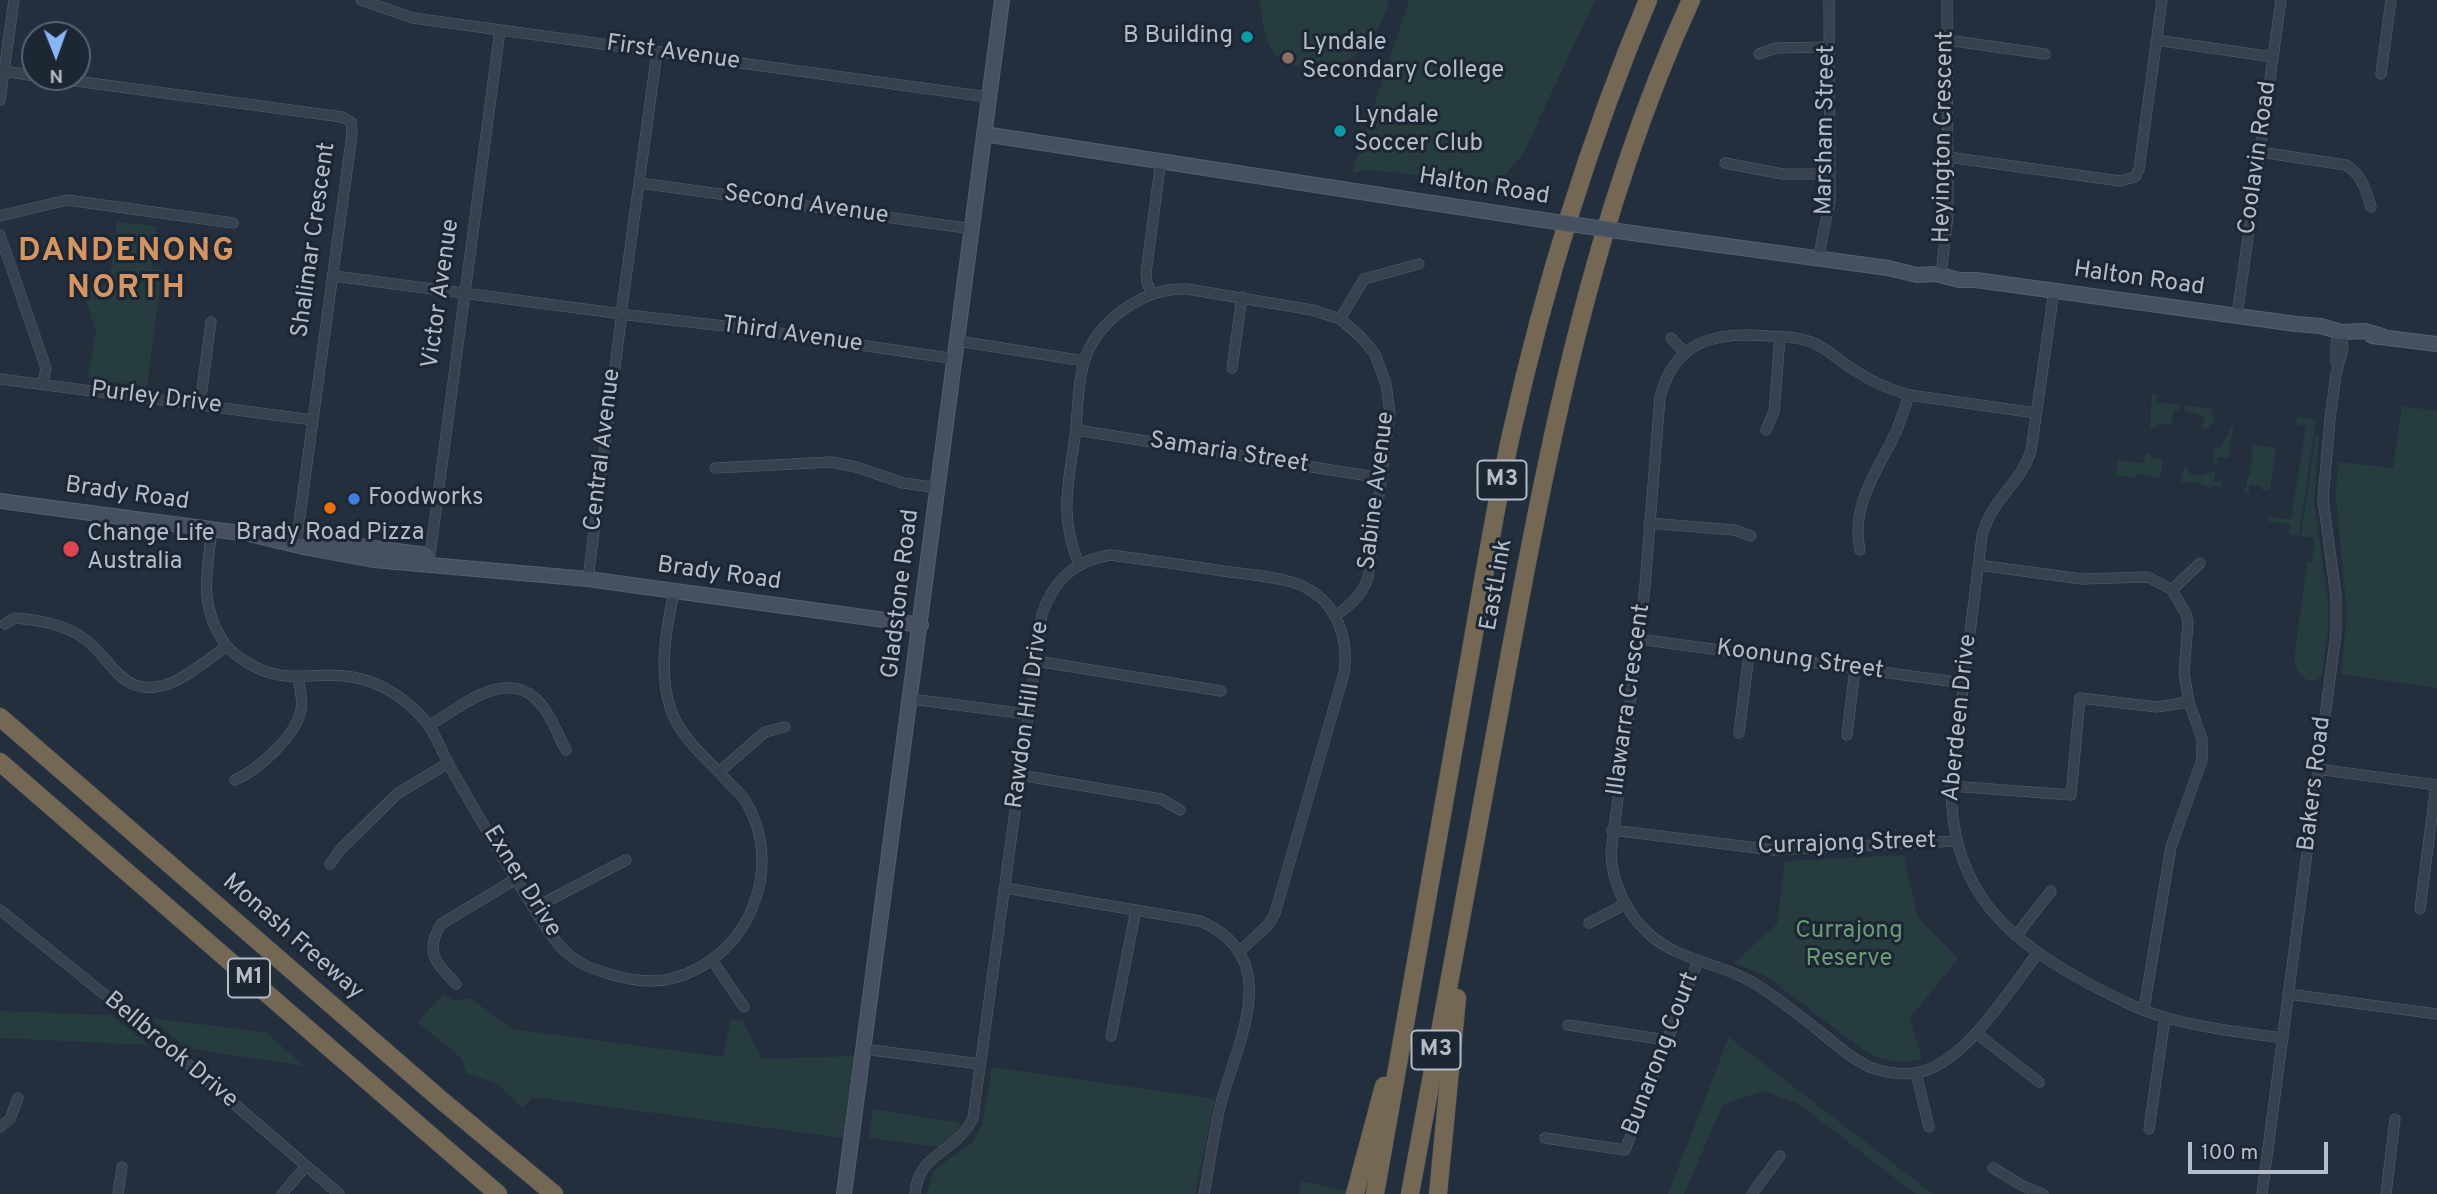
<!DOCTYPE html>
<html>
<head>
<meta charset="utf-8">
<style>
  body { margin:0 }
  #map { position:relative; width:2437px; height:1194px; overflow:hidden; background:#242f3e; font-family:Overpass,sans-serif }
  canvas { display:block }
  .north { position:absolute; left:21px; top:21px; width:70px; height:70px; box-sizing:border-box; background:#1d2633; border:2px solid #59626f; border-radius:50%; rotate:179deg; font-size:19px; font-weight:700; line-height:28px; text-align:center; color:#b4bcc9 }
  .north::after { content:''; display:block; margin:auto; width:24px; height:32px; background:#8ab4f8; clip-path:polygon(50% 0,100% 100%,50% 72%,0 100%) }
  .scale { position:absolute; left:2188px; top:1142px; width:140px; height:32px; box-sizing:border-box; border:4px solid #b4bcc9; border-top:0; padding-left:9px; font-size:21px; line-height:24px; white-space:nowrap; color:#b4bcc9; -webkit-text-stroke:5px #1d2633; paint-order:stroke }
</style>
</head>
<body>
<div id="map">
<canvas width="2437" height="1194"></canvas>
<div class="north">N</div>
<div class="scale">100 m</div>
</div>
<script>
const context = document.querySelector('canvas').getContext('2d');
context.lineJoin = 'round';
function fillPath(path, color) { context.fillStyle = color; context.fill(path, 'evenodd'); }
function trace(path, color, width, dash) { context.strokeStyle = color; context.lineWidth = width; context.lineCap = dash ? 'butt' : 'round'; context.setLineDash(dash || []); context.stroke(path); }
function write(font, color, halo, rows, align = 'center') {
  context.font = font + ' Overpass,sans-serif'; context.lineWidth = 6; context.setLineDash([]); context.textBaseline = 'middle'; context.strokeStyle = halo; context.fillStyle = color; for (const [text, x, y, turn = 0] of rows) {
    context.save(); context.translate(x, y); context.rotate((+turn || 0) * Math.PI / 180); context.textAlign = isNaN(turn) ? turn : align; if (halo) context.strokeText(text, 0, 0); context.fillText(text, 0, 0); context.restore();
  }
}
fillPath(new Path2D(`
  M1259,0H1389C1381,36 1352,72 1312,69C1299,68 1287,65 1277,56C1263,43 1263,18 1259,0Z
  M1409,0H1595L1522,156L1497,183L1369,170L1352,173Z
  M117,222L156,226L151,268L162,270L147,387L88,378L96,330L80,282L109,285Z
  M2152,394L2157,395L2156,402L2180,405L2179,410H2174L2171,425L2159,423L2158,427L2150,429Z
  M2185,405L2213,409L2211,415L2215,418L2208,429L2201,428L2205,417L2184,410Z
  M2402,406L2437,411V688L2341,674L2347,613L2336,497L2338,462L2393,468Z
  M2297,417L2316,420L2299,535L2289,534L2290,524L2267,521L2268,517L2291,519L2306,426L2296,424Z
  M2234,422L2228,458L2218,457L2217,464H2213L2214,447L2220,449Z
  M2316,434L2319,435L2314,502L2328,603V632L2322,674L2316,680L2309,681L2300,675L2295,666V654L2307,561L2312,562L2315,538L2301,536Z
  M2253,445L2276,448L2270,490H2262V487L2250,485L2249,493H2245L2244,489H2246L2248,475H2250Z
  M2146,453L2150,454V457L2163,459L2160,479L2136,473L2135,478L2116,475L2118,460L2143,463Z
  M2184,467H2186L2190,474L2201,476L2215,471L2214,481L2223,482L2222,486L2225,487L2213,486L2212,489L2199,483L2180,482Z
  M1904,855L1917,916L1958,959L1910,1018L1922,1059C1902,1064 1884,1062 1866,1052L1766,976L1734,963L1777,924L1785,861Z
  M443,994C453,1002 458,1002 470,998L512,1029L723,1057L731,1019L743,1021L762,1059L855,1056L843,1138L533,1097L523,1108L496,1083L467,1074L461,1058L418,1022Z
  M0,1011L112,1015L149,1045L0,1038Z
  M150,1018L265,1032L304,1066L187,1048Z
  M1729,1037L1933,1194H1916L1797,1103L1763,1091L1723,1104L1684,1194H1668Z
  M992,1067L1215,1099L1195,1194H927L934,1170L971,1144L982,1125Z
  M873,1109L961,1123L954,1136L939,1147L869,1138Z
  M1302,1181L1361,1194H1299Z`), '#263c3f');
const street = new Path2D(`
  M361,0L413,18L988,97
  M1947,40L2045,54
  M2156,40L2273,57
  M1759,54L1776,48L1829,47
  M4,71L35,76
  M2381,74L2391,0
  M46,77L342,117L351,122L352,134L297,537
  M0,100L14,0
  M2260,152L2346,165C2362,175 2366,190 2371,207
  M1948,157L2120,181L2135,177L2139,169L2162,0
  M1725,163L1783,174H1830
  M640,183L973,229
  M0,216L67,200L233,223
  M0,235L46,368L43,383
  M1818,259L1830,201L1829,0
  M1941,274L1948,215L1947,0
  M334,276L615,313
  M2054,291L2031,451C2020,485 1991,499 1982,536L1951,786C1951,885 2001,936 2084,981C2110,995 2138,1010 2167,1018C2204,1028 2244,1033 2283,1038
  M1152,294L1147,283L1146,273L1161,160
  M622,307L657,52
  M628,315L751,329L956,359
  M2237,316L2281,0
  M1340,319L1364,279L1419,264
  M1671,338L1685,353
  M958,341L1084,361
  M2336,363V343L2341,332
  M1232,368L1242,297
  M0,379L313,420
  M200,404L211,322
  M2036,413L1909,395C1888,389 1869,380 1851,368C1839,361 1829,350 1816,344C1801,337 1785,337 1769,336C1716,331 1675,340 1660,397L1645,586L1611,853C1612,883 1626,912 1648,933C1679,962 1723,963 1757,985C1784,1002 1809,1023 1834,1043C1843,1050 1853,1059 1864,1064C1878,1072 1899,1075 1915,1073C1964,1066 2009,990 2038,953
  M1076,430L1382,478
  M1766,430L1774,412L1780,337
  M715,468L831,462L856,467L903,483L939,488
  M1649,523L1734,530L1751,536
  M212,529C207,574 198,605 225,644C231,652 240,658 248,663C288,687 312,670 352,677C382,682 408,700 427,723C436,735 442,752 449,765C474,809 499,852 525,894C538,914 549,936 566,952C579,964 593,969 609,974C640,983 665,985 695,970C756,940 781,860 746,802C743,795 735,789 730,784C709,761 682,740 671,710C658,673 666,629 674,592
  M1860,550C1850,506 1878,470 1896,432C1901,420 1905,407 1909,395
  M430,555L500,30
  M1079,564C1059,516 1068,486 1075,437C1078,413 1077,386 1084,362C1097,320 1144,287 1187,289L1312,310L1340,319L1361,337L1375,354L1386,384L1390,413L1368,578C1361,596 1351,605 1335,616
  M1978,565L2082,579L2148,577L2172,590L2186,614L2188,623L2184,673L2189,702L2202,739V760L2171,847L2144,1009
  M588,579L621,320
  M2172,590L2200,563
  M5,624L15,618C37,620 57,623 77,634C112,653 118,701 168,684C186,678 210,658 227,646
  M1638,639L1963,683
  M1036,661L1221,691
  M911,699L1027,714
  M429,726C457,709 504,668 536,699C550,712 557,734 566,750
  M1739,733L1749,655
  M1847,735L1855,669
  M2317,769L2437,785
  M719,772L765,732L785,727
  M1020,775L1161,799L1180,810
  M235,780C258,770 296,736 301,710C303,700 300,688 298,678
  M1951,786L2071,795L2080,698L2157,707L2189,702
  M1612,830L1773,850L1957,841
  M330,864L340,850L397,794L448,763
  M1005,888L1200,921C1283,956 1240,1037 1222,1099C1214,1130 1210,1162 1204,1194
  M534,908L626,860
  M2420,909L2436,785
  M0,910L146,1028L339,1194
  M1589,923L1626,904
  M2016,936L2051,891
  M712,960L744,1007
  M456,984C436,963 424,952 441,924L516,879
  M2288,994L2437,1014
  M1568,1025L1666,1040
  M1976,1033L2039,1082
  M1111,1036L1136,910
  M864,1049L980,1064
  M1916,1073L1929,1127
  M0,1127L10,1119L18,1098
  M2149,1129L2165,1018
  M1545,1138L1625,1150L1698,961
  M1993,1168L2023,1186L2043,1194
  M118,1194L122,1167
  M282,1194L306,1166
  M915,1194C918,1153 957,1152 973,1118L1042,614C1054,580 1074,561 1110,555C1148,560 1186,565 1223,571C1245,574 1267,576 1288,581C1332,592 1350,632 1344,673L1275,913L1269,924L1239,952
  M1752,1194L1780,1156
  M2262,1194L2336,633V596L2323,499L2330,419L2336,374L2343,349L2341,332
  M2386,1194L2395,1119`);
const secondary = new Path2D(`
  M984,134L1543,220
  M1632,233L1888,268L1917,275L1936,274L1959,280H1976L2296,324L2321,326L2341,332L2365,331L2382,336
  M2372,336L2437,344
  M0,501L256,535
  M249,534L308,548L374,560L588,579L921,625
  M329,542L427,555
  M844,1194L1002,0`);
const highway = new Path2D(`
  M0,717L440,1099L554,1194
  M0,762L498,1194
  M1355,1194L1384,1086
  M1375,1194C1406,1024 1434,854 1465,684C1480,601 1493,517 1511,435C1544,287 1589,140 1648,0
  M1410,1194C1440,1030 1471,866 1501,702C1545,463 1589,222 1691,0
  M1438,1194L1457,998`);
trace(street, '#565f6c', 11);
trace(secondary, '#565f6c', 16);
trace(highway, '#434c59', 19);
trace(street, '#38414e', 10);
trace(secondary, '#465061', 14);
trace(highway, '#746855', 18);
const secondaryBridge = new Path2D(`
  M1543,220L1632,233`);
trace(secondaryBridge, '#565f6c', 16, []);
trace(secondaryBridge, '#465061', 14);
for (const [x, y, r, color] of [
  [1247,37,7,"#0f9aa8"],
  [1288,58,7,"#8d6e63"],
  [1340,131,7,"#0f9aa8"],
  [354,499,7,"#3f7fe0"],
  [330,508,7,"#e8710a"],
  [71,549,9,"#e0444e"]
]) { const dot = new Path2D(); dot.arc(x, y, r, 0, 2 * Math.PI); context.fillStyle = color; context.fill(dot); trace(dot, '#1d2633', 2.5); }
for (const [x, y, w] of [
  [1502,480,49],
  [249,978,42],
  [1436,1050,49]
]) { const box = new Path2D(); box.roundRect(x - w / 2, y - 19.5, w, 39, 5); context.fillStyle = '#1d2633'; context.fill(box); trace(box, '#b4bcc9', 2); }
write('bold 23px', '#b4bcc9', null, [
  ["M3",1502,480],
  ["M1",249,978],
  ["M3",1436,1050]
]);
write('24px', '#b4bcc9', '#1d2633', [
  ["B Building",1233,37,"right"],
  ["Lyndale",1302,44],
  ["Secondary College",1302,72],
  ["Lyndale",1354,117],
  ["Soccer Club",1354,145],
  ["Foodworks",368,499],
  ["Brady Road Pizza",330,534,"center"],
  ["Change Life",87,535],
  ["Australia",87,563]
], 'left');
write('24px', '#b4bcc9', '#1d2633', [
  ["First Avenue",673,54,8],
  ["Marsham Street",1827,130,-89],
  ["Heyington Crescent",1945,137,-89],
  ["Coolavin Road",2259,158,-82],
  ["Halton Road",1484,188,9],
  ["Second Avenue",806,206,8],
  ["Shalimar Crescent",315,240,-82],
  ["Halton Road",2139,280,8],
  ["Victor Avenue",442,294,-82],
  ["Third Avenue",792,336,8],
  ["Purley Drive",156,399,7],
  ["Central Avenue",604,450,-83],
  ["Samaria Street",1229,454,9],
  ["Sabine Avenue",1378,491,-83],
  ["Brady Road",127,495,8],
  ["Brady Road",719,575,8],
  ["EastLink",1498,585,-80],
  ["Gladstone Road",902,594,-83],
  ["Koonung Street",1800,661,8],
  ["Illawarra Crescent",1630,700,-82],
  ["Rawdon Hill Drive",1029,715,-82],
  ["Aberdeen Drive",1961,718,-84],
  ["Bakers Road",2316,784,-83],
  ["Currajong Street",1847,845,-2],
  ["Exner Drive",521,882,58],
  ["Monash Freeway",292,938,41],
  ["Bellbrook Drive",170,1051,40],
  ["Bunarong Court",1662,1054,-69]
]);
write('24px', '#6b9a76', '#1d2633', [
  ["Currajong",1849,932],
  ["Reserve",1849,960]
]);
context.letterSpacing = '2px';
write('bold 32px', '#d59563', '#1d2633', [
  ["DANDENONG",127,254],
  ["NORTH",127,291]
]);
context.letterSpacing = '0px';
</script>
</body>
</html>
